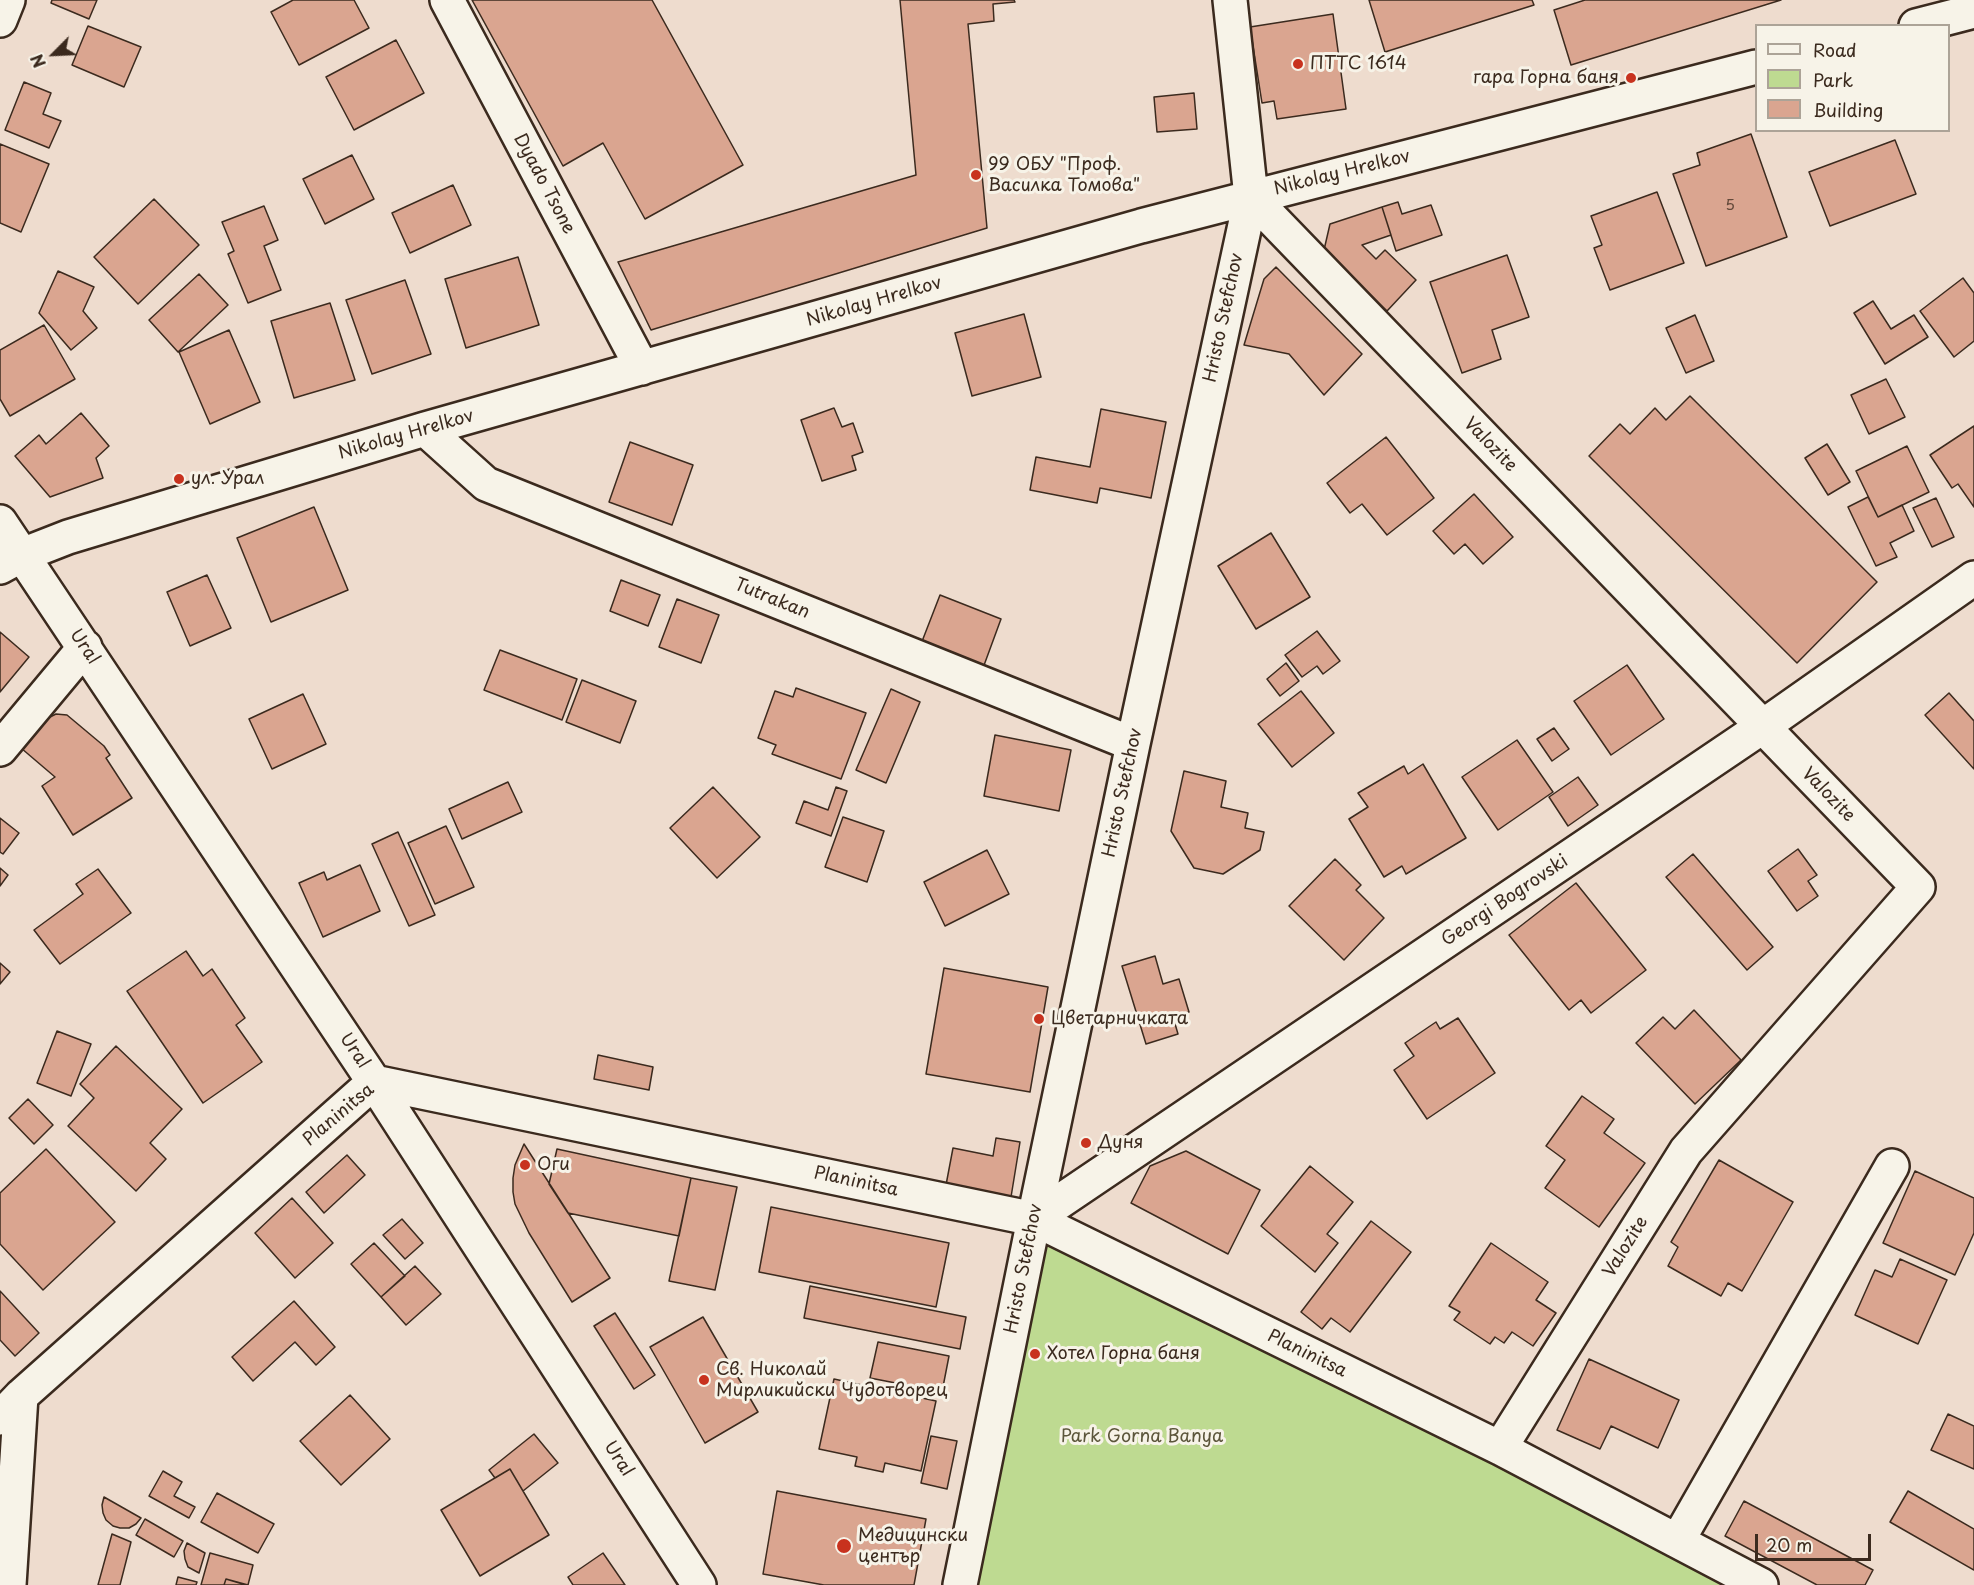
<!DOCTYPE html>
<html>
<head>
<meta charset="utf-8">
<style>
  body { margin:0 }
  #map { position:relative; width:1974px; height:1585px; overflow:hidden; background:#eedcce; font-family:"Playpen Sans",sans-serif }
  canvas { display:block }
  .legend { position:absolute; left:1755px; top:24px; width:195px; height:108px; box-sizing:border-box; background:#f7f3e8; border:2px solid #aca397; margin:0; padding:8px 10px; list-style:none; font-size:18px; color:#3b2a1e }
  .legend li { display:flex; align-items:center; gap:12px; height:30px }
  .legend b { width:30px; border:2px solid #aca397 }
  .north { position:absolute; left:24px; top:24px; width:60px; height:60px; -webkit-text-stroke:4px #f7f3e8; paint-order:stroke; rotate:246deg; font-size:16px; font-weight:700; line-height:24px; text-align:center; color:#3b2a1e }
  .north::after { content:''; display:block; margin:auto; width:21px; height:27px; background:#3b2a1e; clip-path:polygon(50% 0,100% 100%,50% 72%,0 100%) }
  .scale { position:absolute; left:1755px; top:1534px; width:116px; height:27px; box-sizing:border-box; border:3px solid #3b2a1e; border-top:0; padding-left:8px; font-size:18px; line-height:21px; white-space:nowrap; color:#3b2a1e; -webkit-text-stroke:4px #f7f3e8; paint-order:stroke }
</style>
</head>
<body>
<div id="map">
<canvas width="1974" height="1585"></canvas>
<ul class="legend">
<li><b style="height:8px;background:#f7f3e8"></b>Road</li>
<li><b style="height:16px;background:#beda91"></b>Park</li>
<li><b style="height:16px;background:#daa590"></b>Building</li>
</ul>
<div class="north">N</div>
<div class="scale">20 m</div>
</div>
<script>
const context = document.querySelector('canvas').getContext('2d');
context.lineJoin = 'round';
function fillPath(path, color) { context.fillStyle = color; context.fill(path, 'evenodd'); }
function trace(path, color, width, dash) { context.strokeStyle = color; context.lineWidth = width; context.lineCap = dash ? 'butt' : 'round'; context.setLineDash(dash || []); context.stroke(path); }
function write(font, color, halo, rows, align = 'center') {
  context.font = font + ' "Playpen Sans",sans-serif'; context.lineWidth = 6; context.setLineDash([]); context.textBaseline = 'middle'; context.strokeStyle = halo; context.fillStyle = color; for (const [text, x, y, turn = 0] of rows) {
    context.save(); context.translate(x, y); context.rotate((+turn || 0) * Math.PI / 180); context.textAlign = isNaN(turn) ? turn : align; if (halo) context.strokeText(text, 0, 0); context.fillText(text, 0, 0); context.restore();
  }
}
fillPath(new Path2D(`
  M1034,1219L1761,1585H960Z`), '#beda91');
const building = new Path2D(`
  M52,0H97L89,19L51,3Z
  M293,0H354L369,28L299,65L271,12Z
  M472,0H652L743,165L645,219L603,143L563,166Z
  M900,0H1014L1015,2L993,4L994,21L968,24L987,228L651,330L618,262L916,175Z
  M1369,0H1532L1534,5L1385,52Z
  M1585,0H1781L1571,65L1554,10Z
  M1333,14L1346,109L1277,119L1274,101L1262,103L1250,27Z
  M88,26L141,47L124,87L72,65Z
  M396,40L424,93L354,130L326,77Z
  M24,82L51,93L43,114L61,121L49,148L5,130Z
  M1194,93L1197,129L1157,132L1154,97Z
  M1751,134L1787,237L1706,266L1673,174L1700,165L1697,153Z
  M1895,140L1916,194L1830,226L1809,172Z
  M0,144L49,164L21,232L0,223Z
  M352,155L374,199L325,224L303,179Z
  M453,185L471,225L410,253L392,213Z
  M1657,192L1684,263L1610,290L1594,248L1602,245L1591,216Z
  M154,199L199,245L138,304L94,257Z
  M1398,202L1402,214L1431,205L1442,235L1396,251L1382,207Z
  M264,206L278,240L264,246L281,290L248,303L228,254L234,251L222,222Z
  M1382,207L1391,235L1362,245L1376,259L1385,250L1416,280L1387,311L1324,250L1330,224Z
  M1507,255L1529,317L1492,330L1501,359L1462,373L1430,282Z
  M518,257L539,325L466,348L445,279Z
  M1276,267L1362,354L1324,395L1289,354L1244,345L1264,279Z
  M58,271L94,287L83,311L97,328L71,350L39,313Z
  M199,274L228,305L178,352L149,320Z
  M1963,278L1974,293V341L1954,357L1920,311Z
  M405,280L431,354L372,374L346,300Z
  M1873,301L1891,329L1914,315L1928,337L1885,364L1854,313Z
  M330,303L355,380L294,398L271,321Z
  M1024,314L1041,377L972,396L955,333Z
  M1695,315L1714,361L1686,373L1666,328Z
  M44,325L75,379L10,416L0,399V350Z
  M229,330L260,402L210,424L179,352Z
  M1886,379L1905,417L1869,434L1851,395Z
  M1690,396L1877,582L1797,663L1589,456L1620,424L1630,434L1655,408L1666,420Z
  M834,408L842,427L853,423L863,452L852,456L856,470L822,481L801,420Z
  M1101,409L1166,422L1151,498L1100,488L1097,503L1030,490L1036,457L1090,467Z
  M81,413L109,446L96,458L103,478L50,497L15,456L39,435L46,444Z
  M1974,426V507L1958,484L1952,488L1930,455Z
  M1386,437L1434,498L1387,535L1362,504L1350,513L1327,483Z
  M630,442L693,465L672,525L609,502Z
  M1827,444L1850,482L1828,495L1805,458Z
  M1907,446L1929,492L1878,517L1856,471Z
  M1474,494L1513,537L1483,564L1465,544L1454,554L1433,531Z
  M1868,497L1878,517L1902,505L1914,531L1890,543L1897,557L1876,566L1848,507Z
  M1936,498L1954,537L1932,547L1913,508Z
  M314,507L348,590L271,622L237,538Z
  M1271,533L1310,597L1256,629L1218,566Z
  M207,575L231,628L190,646L167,592Z
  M621,580L660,595L648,626L610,611Z
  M940,595L1001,619L983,668L921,644Z
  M677,599L719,615L701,663L659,647Z
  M1317,631L1340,661L1323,674L1317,666L1302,677L1285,655Z
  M0,632L29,657L0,692Z
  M500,650L577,679L562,720L484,690Z
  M1286,663L1299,681L1280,696L1267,679Z
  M1627,665L1664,719L1611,755L1574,701Z
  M582,680L636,701L620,743L566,722Z
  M796,688L866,713L841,779L772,754L776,745L758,738L775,691L793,697Z
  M891,689L920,702L886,783L856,770Z
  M1301,691L1334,733L1292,767L1258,724Z
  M1949,693L1974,721V769L1925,715Z
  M303,694L326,744L272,769L249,719Z
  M56,714L67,715L104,746L110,755L106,758L132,798L73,835L42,786L55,777L21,748L46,719Z
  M1554,728L1569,749L1552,761L1537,739Z
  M995,735L1071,750L1059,811L984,796Z
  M1517,740L1553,792L1498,830L1462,777Z
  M1423,764L1466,838L1406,874L1402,866L1384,877L1349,819L1368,807L1358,793L1404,766L1408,774Z
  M1184,771L1226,781L1221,807L1248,813L1245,828L1264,832L1260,850L1223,874L1194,868L1171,831Z
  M1578,777L1598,805L1568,826L1549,797Z
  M508,782L522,812L462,839L449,809Z
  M713,787L760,837L717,878L670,828Z
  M836,787L847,791L831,836L796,823L804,801L828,810Z
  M843,817L884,831L867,882L825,867Z
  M0,818L19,833L3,854L0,852Z
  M446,826L474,887L435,904L408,843Z
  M398,832L435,915L409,926L372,844Z
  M1798,849L1817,875L1808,881L1818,896L1797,911L1768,871Z
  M987,850L1009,894L945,926L924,882Z
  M1693,854L1773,947L1747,970L1666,877Z
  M1335,859L1361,885L1356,890L1384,918L1344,960L1289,906Z
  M360,865L380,911L323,937L299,883L324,872L327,880Z
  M0,868L8,875L0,886Z
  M98,869L131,913L60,964L34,930L83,894L76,884Z
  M1576,883L1646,970L1591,1013L1581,1000L1569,1010L1509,935Z
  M186,951L203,976L212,969L245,1018L236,1025L262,1062L203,1103L127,991Z
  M1155,956L1163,984L1179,979L1189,1012L1173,1017L1178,1034L1146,1044L1122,966Z
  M0,963L10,972L0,984Z
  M944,968L1048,987L1030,1092L926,1074Z
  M1694,1010L1741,1060L1695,1104L1636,1043L1663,1017L1675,1029Z
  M1458,1018L1495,1073L1427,1119L1394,1070L1414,1056L1405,1043L1436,1022L1440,1029Z
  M57,1031L91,1044L71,1096L37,1083Z
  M116,1046L182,1109L150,1143L166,1159L136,1191L68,1126L94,1098L80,1084Z
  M598,1055L653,1067L649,1090L594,1079Z
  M1582,1096L1614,1119L1604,1133L1645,1163L1599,1227L1545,1188L1565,1160L1546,1146Z
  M28,1099L53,1125L34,1144L9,1118Z
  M996,1138L1020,1142L1011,1197L946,1185L953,1148L993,1156Z
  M524,1144L610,1278L572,1302L529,1233L515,1204L513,1192V1178L515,1165Z
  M46,1149L115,1222L43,1290L0,1244V1193Z
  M557,1149L691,1178L679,1236L568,1213L549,1184Z
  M1186,1151L1260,1190L1228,1254L1131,1203L1150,1166Z
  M347,1155L365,1175L324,1213L306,1192Z
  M1719,1160L1793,1202L1742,1291L1728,1283L1721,1296L1668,1266L1678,1247L1671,1242Z
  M1310,1166L1353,1202L1327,1234L1338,1243L1315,1272L1261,1226Z
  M1915,1171L1974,1198V1233L1955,1275L1883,1243Z
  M691,1178L737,1187L715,1290L669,1281Z
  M292,1198L333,1243L295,1278L255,1233Z
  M771,1207L949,1243L936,1307L759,1272Z
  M402,1219L423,1243L405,1259L383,1235Z
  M1371,1221L1411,1252L1350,1332L1331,1318L1322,1329L1301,1312Z
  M374,1243L405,1276L381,1297L351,1264Z
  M1491,1243L1548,1282L1536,1300L1556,1313L1533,1346L1512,1332L1504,1343L1495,1337L1490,1344L1454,1320L1460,1312L1449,1306Z
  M1900,1259L1947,1280L1918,1344L1855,1315L1875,1270L1892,1277Z
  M415,1266L441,1294L406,1325L381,1297Z
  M810,1286L966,1317L960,1349L804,1318Z
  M0,1291L39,1333L15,1356L0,1340Z
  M294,1301L335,1347L316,1365L295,1342L253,1381L232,1357Z
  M615,1313L655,1375L634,1389L594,1326Z
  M703,1317L758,1412L705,1443L650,1347Z
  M878,1342L949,1356L942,1392L870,1378Z
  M1589,1359L1679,1400L1658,1448L1611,1426L1600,1449L1557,1430Z
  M834,1379L936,1401L921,1471L885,1463L883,1472L855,1466L857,1457L819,1449Z
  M350,1395L390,1439L341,1485L300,1441Z
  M1948,1414L1974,1426V1469L1931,1450Z
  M534,1434L558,1463L523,1491L510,1469L495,1478L489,1470Z
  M931,1436L957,1441L947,1489L921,1483Z
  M510,1469L549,1535L480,1576L441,1510Z
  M163,1471L182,1482L174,1496L195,1507L189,1518L149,1496Z
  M777,1491L926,1519L914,1585H824L763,1574Z
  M1908,1491L1974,1529V1570L1890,1522Z
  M217,1493L274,1524L258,1553L201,1522Z
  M104,1497L141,1518L136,1524L129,1528H120L113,1526L106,1520L103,1513L102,1505Z
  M1744,1501L1873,1570L1865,1585H1817L1725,1536Z
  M145,1519L183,1541L174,1557L136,1535Z
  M112,1534L131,1542L120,1585H98Z
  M187,1543L205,1553L199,1573L188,1567L185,1559L184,1551Z
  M210,1553L253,1565L248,1585L226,1579L224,1585H201Z
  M603,1553L625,1585H573L568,1577Z
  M178,1577L197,1582L196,1585H176Z
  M226,1579L246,1585H224Z`);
fillPath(building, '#daa590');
trace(building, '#3b2a1e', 1.5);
const minor = new Path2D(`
  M447,0L642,368
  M0,20L8,0
  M1916,26L1974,11
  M1251,197L1918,887L1686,1151L1500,1448
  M425,429L486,484L1133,744
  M0,522L374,1082L699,1585
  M0,567L22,555L68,537L425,429L1141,226L1756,67
  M0,749L85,647
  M374,1082L1034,1219L1500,1448L1761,1585
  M1034,1219L1762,727L1974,578
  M0,1418L21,1396L374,1082
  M1678,1540L1892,1166
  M9,1585L21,1396
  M960,1585L1034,1219L1133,744L1251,197L1230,0`);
trace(minor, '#3b2a1e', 38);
trace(minor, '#f7f3e8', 33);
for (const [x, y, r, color] of [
  [1298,64,6,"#c8321e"],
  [1631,78,6,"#c8321e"],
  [976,175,6,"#c8321e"],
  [179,479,6,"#c8321e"],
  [1039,1019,6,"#c8321e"],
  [1086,1143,6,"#c8321e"],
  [525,1165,6,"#c8321e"],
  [1035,1354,6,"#c8321e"],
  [704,1380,6,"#c8321e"],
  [844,1546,8,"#c8321e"]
]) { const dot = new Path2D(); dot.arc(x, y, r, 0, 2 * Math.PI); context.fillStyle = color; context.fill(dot); trace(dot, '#f7f3e8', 2); }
write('15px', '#63493a', null, [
  ["5",1730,206]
]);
write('18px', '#3b2a1e', '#f7f3e8', [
  ["ПТТС 1614",1310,64],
  ["гара Горна баня",1619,78,"right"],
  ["99 ОБУ \"Проф.",988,165],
  ["Василка Томова\"",988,186],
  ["ул. Урал",191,479],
  ["Цветарничката",1051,1019],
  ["Дуня",1098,1143],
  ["Оги",537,1165],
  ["Хотел Горна баня",1047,1354],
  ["Св. Николай",716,1370],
  ["Мирликийски Чудотворец",716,1391],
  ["Медицински",858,1536],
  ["център",858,1557]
], 'left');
write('18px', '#3b2a1e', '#f7f3e8', [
  ["Nikolay Hrelkov",1342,173,-14],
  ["Dyado Tsone",544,184,62],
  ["Nikolay Hrelkov",874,302,-16],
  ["Hristo Stefchov",1224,318,-78],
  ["Nikolay Hrelkov",406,435,-16],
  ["Valozite",1490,445,46],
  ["Tutrakan",772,599,22],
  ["Ural",84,647,56],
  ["Hristo Stefchov",1123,793,-78],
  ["Valozite",1828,795,46],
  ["Georgi Bogrovski",1505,901,-34],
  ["Ural",354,1051,56],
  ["Planinitsa",339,1115,-40],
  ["Planinitsa",856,1182,12],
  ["Valozite",1626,1247,-58],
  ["Hristo Stefchov",1024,1269,-79],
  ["Planinitsa",1307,1354,26],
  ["Ural",618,1459,57]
]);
write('18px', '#5c563b', '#f7f3e8', [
  ["Park Gorna Banya",1142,1437]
]);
</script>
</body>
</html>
